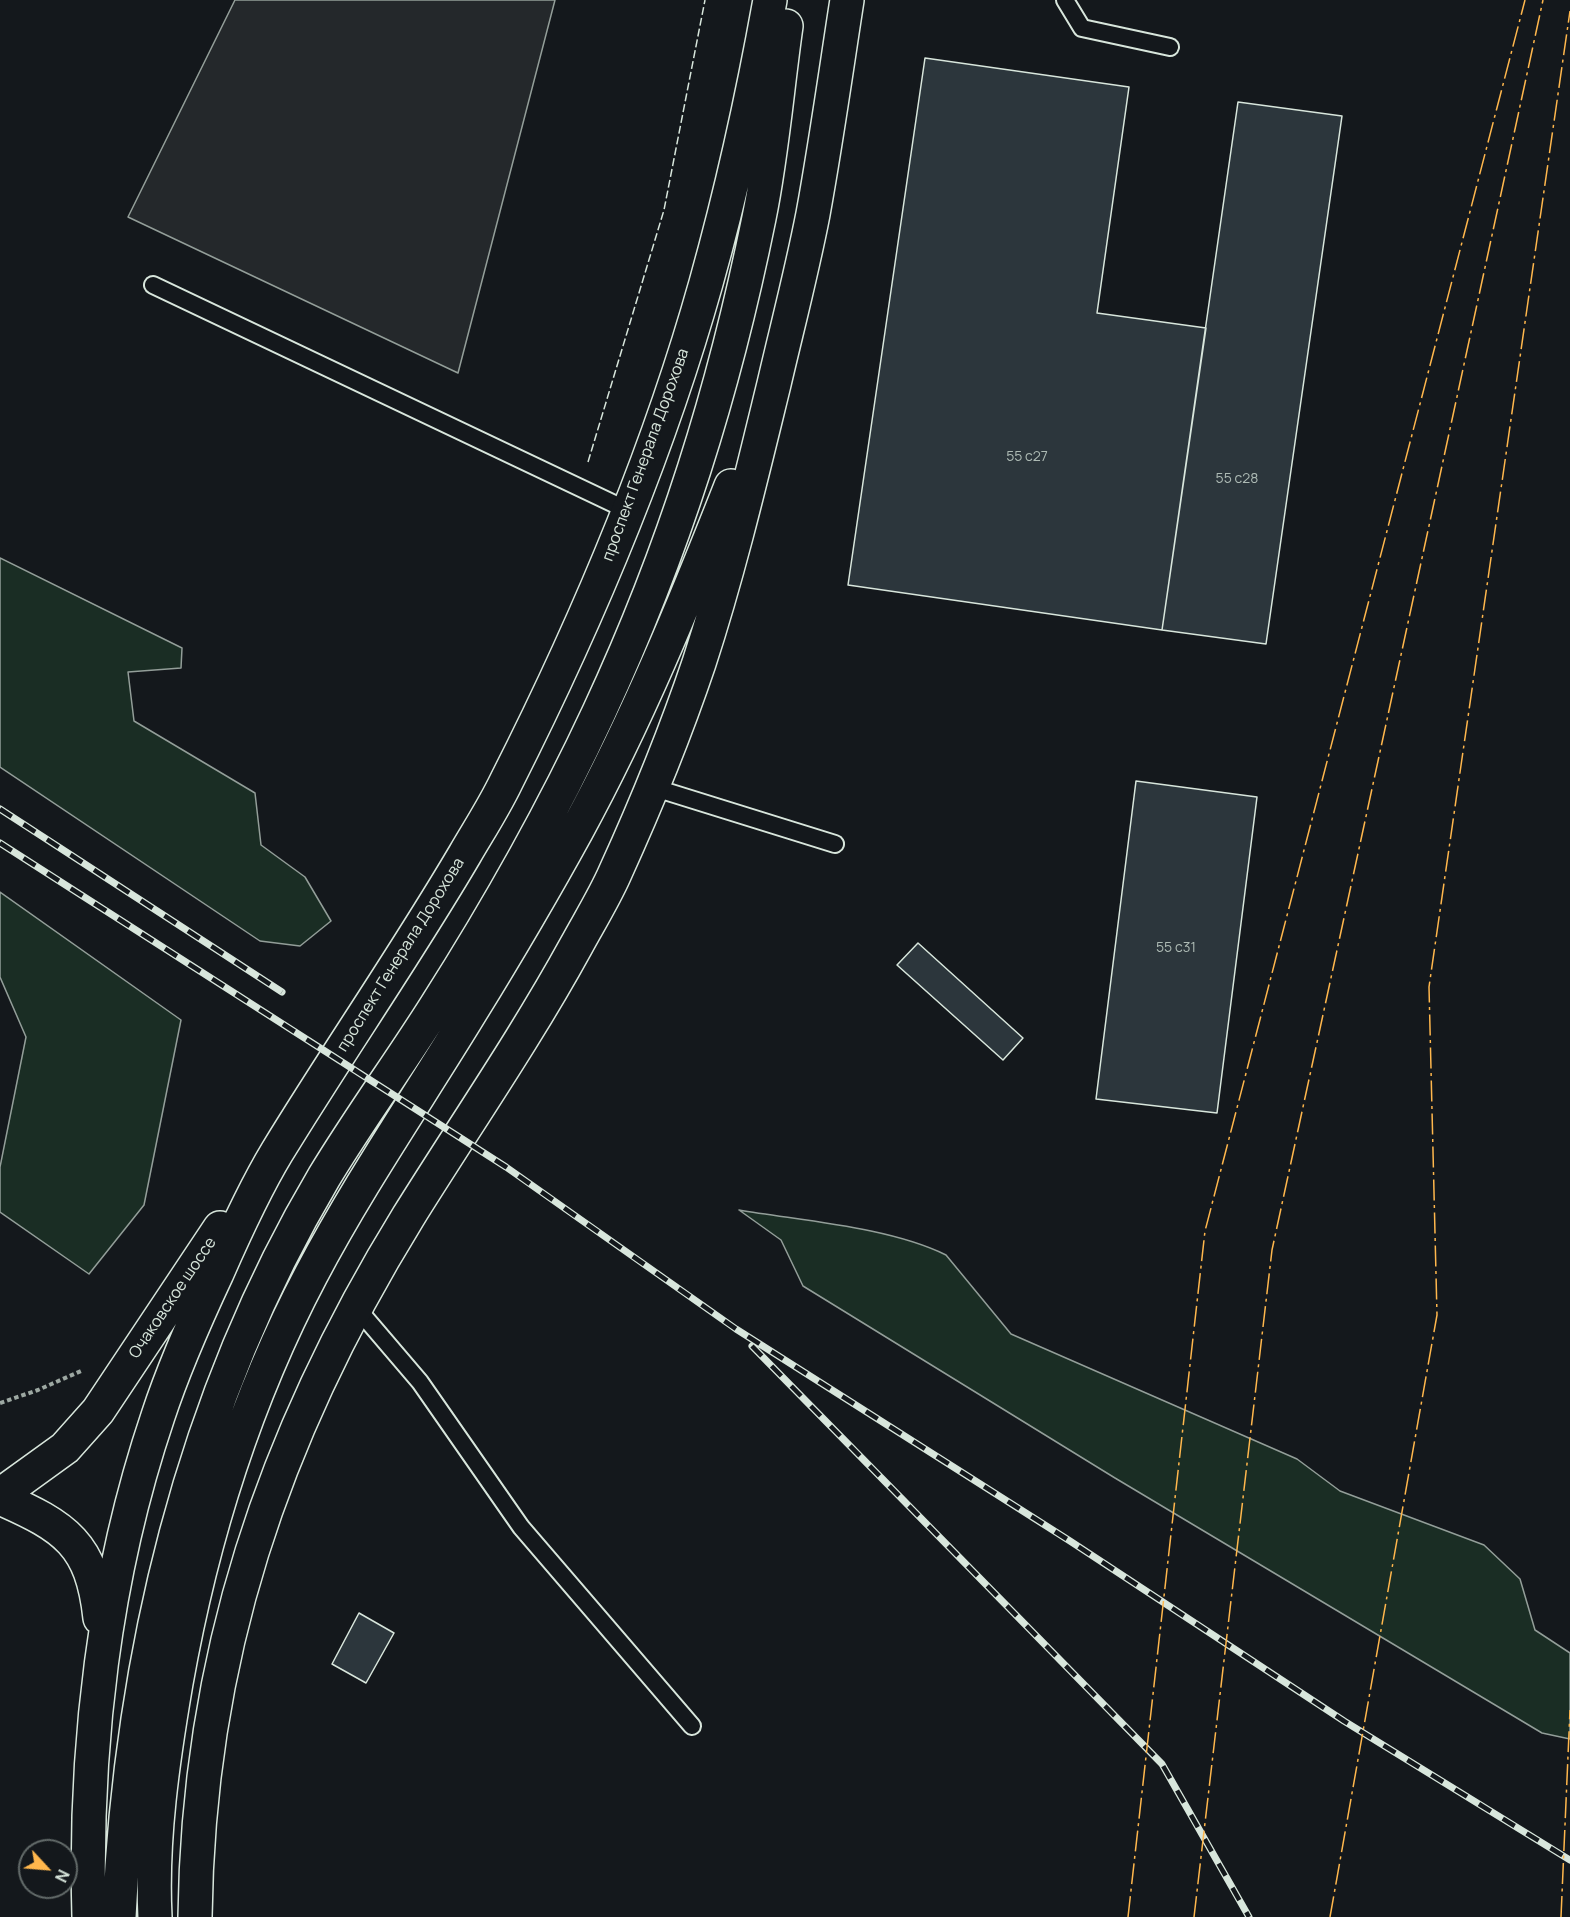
<!DOCTYPE html>
<html>
<head>
<meta charset="utf-8">
<style>
  body { margin:0 }
  #map { position:relative; width:1570px; height:1917px; overflow:hidden; background:#14181c; font-family:Manrope,sans-serif }
  canvas { display:block }
  .north { position:absolute; left:18px; top:1839px; width:60px; height:60px; box-sizing:border-box; background:#14181c; border:2px solid #626a69; border-radius:50%; rotate:116deg; font-size:16px; font-weight:700; line-height:24px; text-align:center; color:#d8e6dc }
  .north::after { content:''; display:block; margin:auto; width:21px; height:27px; background:#ffb74d; clip-path:polygon(50% 0,100% 100%,50% 72%,0 100%) }
</style>
</head>
<body>
<div id="map">
<canvas width="1570" height="1917"></canvas>
<div class="north">N</div>
</div>
<script>
const context = document.querySelector('canvas').getContext('2d');
context.lineJoin = 'round';
function fillPath(path, color) { context.fillStyle = color; context.fill(path, 'evenodd'); }
function trace(path, color, width, dash) { context.strokeStyle = color; context.lineWidth = width; context.lineCap = dash ? 'butt' : 'round'; context.setLineDash(dash || []); context.stroke(path); }
function write(font, color, halo, rows, align = 'center') {
  context.font = font + ' Manrope,sans-serif'; context.lineWidth = 4.5; context.setLineDash([]); context.textBaseline = 'middle'; context.strokeStyle = halo; context.fillStyle = color; for (const [text, x, y, turn = 0] of rows) {
    context.save(); context.translate(x, y); context.rotate((+turn || 0) * Math.PI / 180); context.textAlign = isNaN(turn) ? turn : align; if (halo) context.strokeText(text, 0, 0); context.fillText(text, 0, 0); context.restore();
  }
}
const green = new Path2D(`
  M0,558L182,648L181,668L128,672L134,721L255,793L261,845L305,877L331,921L300,946L260,941L0,767Z
  M0,892L181,1020L144,1205L89,1274L0,1212V1167L26,1037L0,977Z
  M739,1210C803,1221 889,1227 946,1255L1011,1334L1297,1459L1340,1491L1484,1545L1520,1579L1535,1630L1570,1653V1739L1542,1733L1115,1478L803,1286L781,1240Z`);
fillPath(green, '#1a2d24');
trace(green, '#939e99', 1.5);
const parking = new Path2D(`
  M235,0H555L458,373L128,217Z`);
fillPath(parking, '#24282b');
trace(parking, '#939e99', 1.5);
const building = new Path2D(`
  M925,58L1129,87L1097,313L1206,328L1162,630L848,585Z
  M1238,102L1342,116L1266,644L1162,630Z
  M1136,781L1257,797L1217,1113L1096,1099Z
  M918,943L1023,1038L1003,1060L897,965Z
  M359,1613L394,1633L366,1683L332,1664Z`);
fillPath(building, '#2c363c');
trace(building, '#d8e6dc', 1.5);
const lane = new Path2D(`
  M1065,0L1082,28L1170,47
  M153,285L629,511
  M652,787L835,844
  M356,1307L420,1382L521,1527L692,1726`);
const secondary = new Path2D(`
  M0,1495L65,1448L98,1411L220,1228
  M0,1498C66,1527 92,1544 100,1618
  M89,1917C84,1749 104,1576 158,1416C174,1367 195,1320 217,1273C235,1232 254,1190 277,1152C338,1052 405,956 465,854C479,830 494,807 506,782C586,624 658,454 706,283C732,190 753,95 770,0
  M119,1917C131,1658 191,1401 324,1177C359,1119 400,1063 436,1006C496,912 552,813 599,712C674,551 724,391 759,218C772,155 777,89 786,26
  M155,1917C151,1840 163,1759 176,1683C201,1542 244,1402 311,1275C359,1184 417,1100 470,1013C507,953 543,892 577,830C637,720 685,603 731,486
  M195,1917C198,1658 273,1436 408,1217C464,1127 525,1039 576,946C589,922 604,898 615,873C646,805 675,734 699,663C729,571 751,478 774,384C787,328 802,271 813,214C826,143 836,71 847,0`);
trace(lane, '#d8e6dc', 20);
trace(secondary, '#d8e6dc', 36);
trace(new Path2D(`
  M0,1403L38,1390L81,1371`), '#9da8a2', 4, [4.5, 3]);
trace(lane, '#14181c', 16);
trace(secondary, '#14181c', 33);
const rail = new Path2D(`
  M0,809L282,992
  M0,843L506,1167L736,1329L1070,1541L1344,1721L1570,1860
  M752,1346L1162,1764L1249,1917`);
trace(rail, '#d8e6dc', 7);
trace(rail, '#14181c', 4.5, [14]);
trace(new Path2D(`
  M588,462L664,210L705,0`), '#d8e6dc', 1.5, [8, 3]);
trace(new Path2D(`
  M1128,1917L1205,1231L1525,0
  M1194,1917L1272,1250L1543,0
  M1330,1917L1437,1315L1429,987L1570,11
  M1561,1917L1570,1710`), '#ffb74d', 1.5, [21, 4.5, 3, 4.5]);
write('14px', '#adbab4', null, [
  ["55 с27",1027,457],
  ["55 с28",1237,479],
  ["55 с31",1176,948]
]);
write('16px', '#d8e6dc', '#14181c', [
  ["проспект Генерала Дорохова",646,455,-70],
  ["проспект Генерала Дорохова",401,955,-58],
  ["Очаковское шоссе",173,1298,-56]
]);
</script>
</body>
</html>
